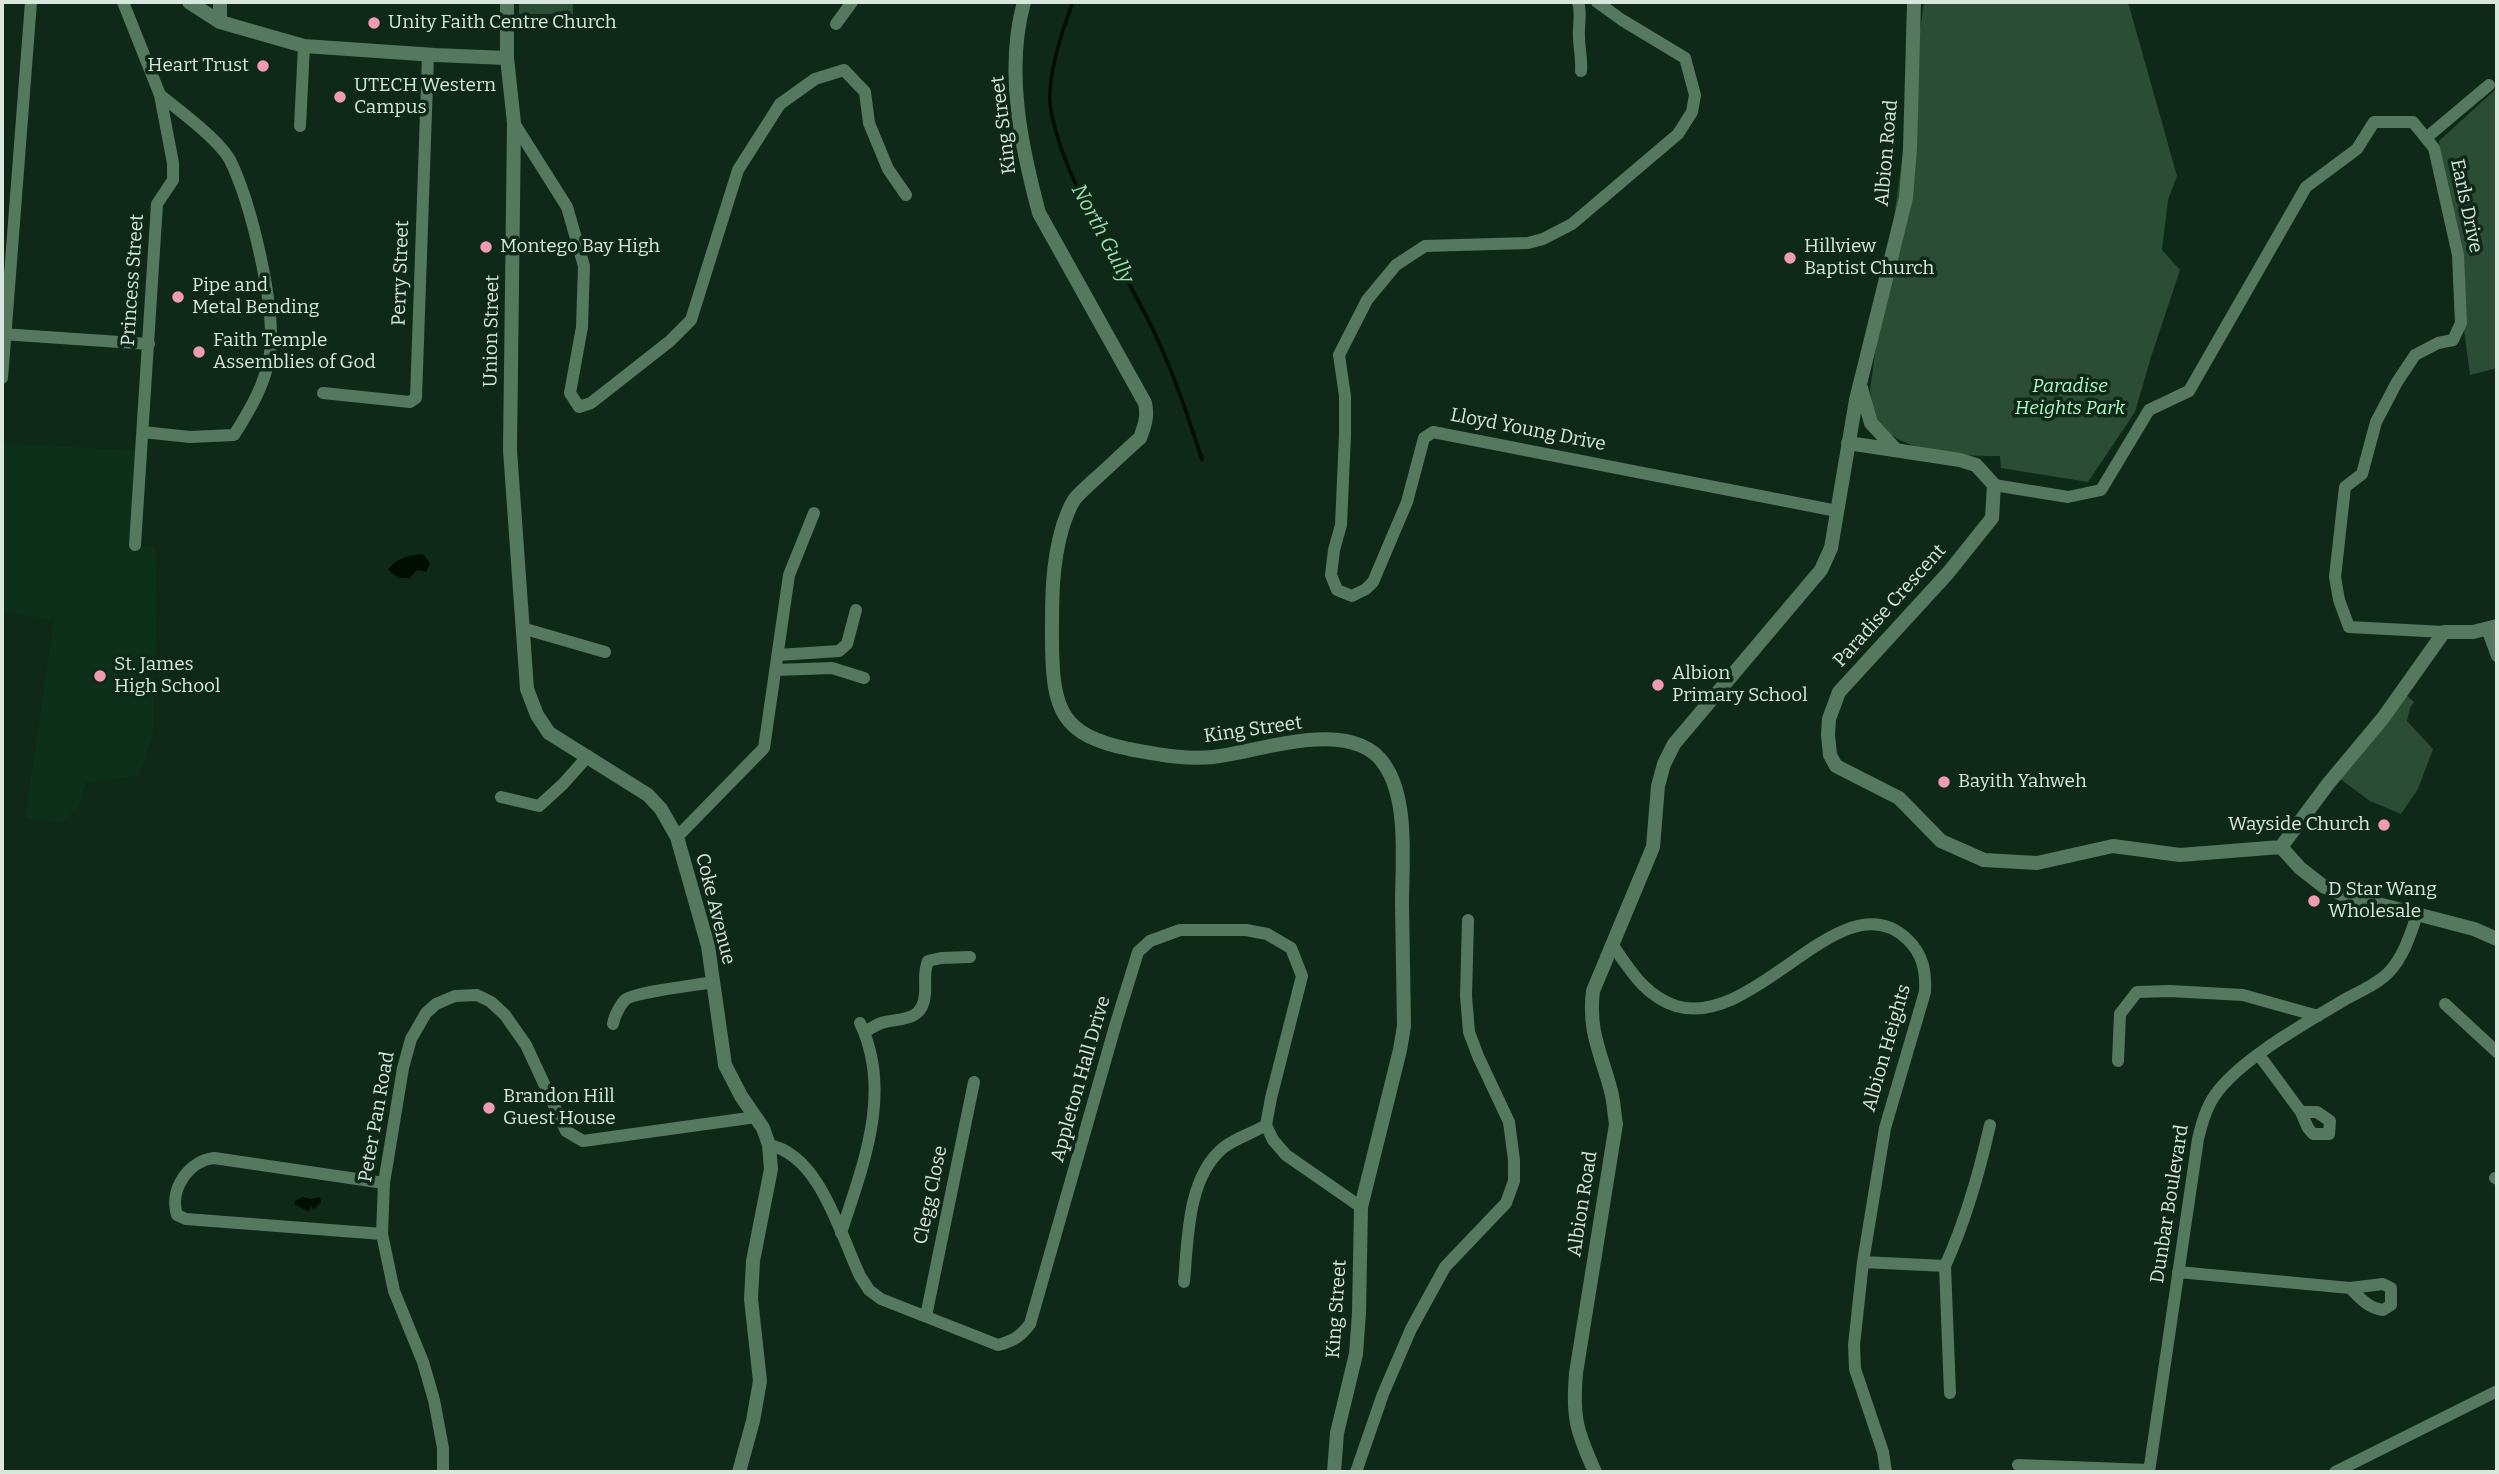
<!DOCTYPE html>
<html>
<head>
<meta charset="utf-8">
<style>
  body { margin:0 }
  #map { position:relative; width:2499px; height:1474px; overflow:hidden; background:#0e2918; font-family:Bitter,serif }
  canvas { display:block }
  .frame { position:absolute; inset:0; border:4px solid #d7e7db; pointer-events:none }
</style>
</head>
<body>
<div id="map">
<canvas width="2499" height="1474"></canvas>
<div class="frame"></div>
</div>
<script>
const context = document.querySelector('canvas').getContext('2d');
context.lineJoin = 'round';
function fillPath(path, color) { context.fillStyle = color; context.fill(path, 'evenodd'); }
function trace(path, color, width, dash) { context.strokeStyle = color; context.lineWidth = width; context.lineCap = dash ? 'butt' : 'round'; context.setLineDash(dash || []); context.stroke(path); }
function write(font, color, halo, rows, align = 'center') {
  context.font = font + ' Bitter,serif'; context.lineWidth = 7; context.setLineDash([]); context.textBaseline = 'middle'; context.strokeStyle = halo; context.fillStyle = color; for (const [text, x, y, turn = 0] of rows) {
    context.save(); context.translate(x, y); context.rotate((+turn || 0) * Math.PI / 180); context.textAlign = isNaN(turn) ? turn : align; if (halo) context.strokeText(text, 0, 0); context.fillText(text, 0, 0); context.restore();
  }
}
fillPath(new Path2D(`
  M2,443L142,451L136,545L155,548L157,601L153,733L140,776L86,782L78,809L62,822L25,819L54,620L2,611Z`), '#0c301a');
fillPath(new Path2D(`
  M519,2H573V14H519Z
  M1924,2H2128L2177,176L2168,200L2162,250L2180,270L2151,357L2135,412L2088,482L2001,468L2000,456C1967,457 1891,453 1876,417C1872,409 1872,399 1870,390Z
  M2497,88V368L2470,375L2439,141Z
  M2405,694L2414,702L2410,708L2407,721L2433,749L2418,789L2401,814L2370,801L2339,778Z`), '#2b4d36');
fillPath(new Path2D(`
  M423,554L430,563L426,572L417,570L410,578H399L388,570C396,558 409,555 423,554Z
  M303,1197L311,1199L320,1197L321,1202L314,1209L311,1206L308,1211L294,1204L295,1201Z`), '#000d02');
trace(new Path2D(`
  M1073,2C1062,31 1045,80 1051,111C1067,192 1121,260 1155,334C1174,374 1188,417 1202,459`), '#000d02', 3.5);
trace(new Path2D(`
  M123,2L160,95L173,163V180L157,204L135,545
  M1578,2C1582,14 1578,24 1579,36C1579,49 1582,58 1581,71
  M1597,2L1622,20L1685,58L1695,95L1692,112L1678,134L1572,224L1543,239L1528,243L1425,246L1396,265L1367,300L1339,355L1345,396V435L1341,525L1334,550L1331,575L1337,590L1352,596L1366,589L1373,582L1407,502L1424,438L1433,432L1837,511
  M836,24L852,2
  M514,123L567,207L584,266L582,327L570,393L579,407L591,403L670,341L691,320L738,170L780,104L815,79L844,70L865,92L869,123L888,169L906,195
  M300,126L304,46
  M2426,138L2489,85
  M2,334L149,344
  M2,378L31,2
  M323,393L410,402L416,398L428,55
  M143,432L190,437L234,435C250,410 266,383 270,353C276,306 251,203 230,160C219,140 179,110 160,95
  M1994,485L2068,497L2101,490L2149,410L2189,391L2306,187L2357,149L2374,122H2413L2434,148L2458,255L2461,323L2453,340L2438,343L2415,355L2397,382L2376,422L2362,474L2345,487L2335,577L2339,600L2349,627L2444,632
  M522,628L605,652
  M2487,629L2497,656
  M778,655L839,651L847,644L856,610
  M776,670L832,668L864,678
  M501,797L539,806L563,784L588,756
  M677,837L764,748L789,575L814,513
  M1612,944C1630,970 1645,996 1676,1006C1757,1030 1842,877 1907,939C1923,954 1926,971 1925,992L1885,1128L1863,1262L1854,1345L1855,1369L1883,1452L1886,1472
  M2445,1004L2497,1052
  M613,1024C614,1017 620,1005 625,1000C633,992 698,985 713,982
  M865,1032C871,1028 878,1023 885,1022C905,1018 923,1020 925,994C926,981 923,974 928,961L941,958L970,957
  M2259,1055L2301,1112L2308,1128L2313,1134H2329L2330,1121L2317,1112H2301
  M2118,1061L2120,1014L2137,992L2170,991L2243,995L2318,1016
  M769,1145C820,1155 840,1234 860,1276L869,1290L881,1299L998,1345C1013,1341 1020,1337 1030,1324L1116,1023L1138,952L1150,941L1180,930H1246L1267,934L1291,948L1302,976L1271,1098L1266,1125L1273,1140L1286,1155L1361,1207
  M2495,1178L2497,1179
  M841,1233C863,1165 893,1092 860,1023
  M382,1234L186,1219L177,1215C169,1190 188,1161 214,1158L384,1183
  M1863,1262L1945,1266L1950,1393
  M1945,1266C1966,1220 1979,1174 1990,1125
  M2178,1272L2350,1288L2383,1284L2391,1288V1305L2383,1310C2368,1308 2360,1298 2350,1288
  M1184,1282C1188,1239 1187,1178 1223,1148C1234,1139 1253,1133 1266,1125
  M926,1316L974,1082
  M2018,1465L2149,1470
  M443,1472V1448L434,1400L423,1362L394,1291L382,1234L384,1183L403,1068L411,1039L426,1013L436,1004L455,996L477,995L491,1002L505,1015L526,1045L566,1131L583,1141L756,1117
  M1356,1472L1383,1394L1411,1329L1445,1267L1506,1203L1514,1181V1160L1509,1122L1478,1056L1469,1032L1466,996L1468,920
  M2149,1472L2198,1139C2202,1123 2206,1108 2215,1095C2240,1059 2306,1023 2344,1000C2358,992 2378,984 2389,972C2404,956 2410,935 2417,915
  M2335,1472L2497,1391`), '#54795f', 12);
trace(new Path2D(`
  M189,2L220,22L304,46L435,55L507,58
  M220,2V22
  M507,2V58L514,123L510,450L527,689L537,715L549,733L648,795L661,809L677,837L708,946L725,1065L741,1096L763,1128L769,1145L771,1169L753,1261L751,1299L760,1381L753,1421L739,1472
  M1024,2C1005,70 1021,146 1039,213L1145,403C1148,416 1145,425 1140,438C1124,452 1109,467 1093,481C1087,487 1079,493 1074,500C1069,508 1065,519 1062,529C1051,567 1052,605 1052,645C1053,710 1061,735 1129,749C1157,754 1185,760 1213,757C1260,752 1351,716 1384,764C1409,799 1402,863 1402,904C1403,945 1403,985 1404,1026L1400,1050L1361,1207L1359,1313L1356,1354L1337,1433L1334,1472
  M1861,388L1871,423L1895,449
  M1848,443L1960,460L1976,465L1994,485L1992,518L1948,573L1839,692L1829,719L1828,735L1830,755L1836,766L1899,798L1941,841L1984,860L2037,863L2113,846L2180,855L2281,847L2328,784L2383,718L2444,632H2473L2497,626
  M2281,847L2300,868L2323,886L2344,895L2474,929L2497,939
  M1595,1472C1577,1432 1572,1418 1576,1373L1616,1124C1614,1113 1614,1102 1611,1091C1601,1053 1588,1032 1593,991L1653,847L1658,786L1664,764L1674,744L1821,570L1831,548L1856,400L1906,198L1910,149L1914,2`), '#54795f', 14);
for (const [x, y, r, color] of [
  [374,23,7,"#f19ab4"],
  [263,66,7,"#f19ab4"],
  [340,97,7,"#f19ab4"],
  [486,247,7,"#f19ab4"],
  [1790,258,7,"#f19ab4"],
  [178,297,7,"#f19ab4"],
  [199,352,7,"#f19ab4"],
  [100,676,7,"#f19ab4"],
  [1658,685,7,"#f19ab4"],
  [1944,782,7,"#f19ab4"],
  [2384,825,7,"#f19ab4"],
  [2314,901,7,"#f19ab4"],
  [489,1108,7,"#f19ab4"]
]) { const dot = new Path2D(); dot.arc(x, y, r, 0, 2 * Math.PI); context.fillStyle = color; context.fill(dot); trace(dot, '#0e2918', 2.5); }
write('19px', '#d7e7db', '#0e2918', [
  ["Unity Faith Centre Church",388,23],
  ["Heart Trust",249,66,"right"],
  ["UTECH Western",354,86],
  ["Campus",354,108],
  ["Montego Bay High",500,247],
  ["Hillview",1804,247],
  ["Baptist Church",1804,269],
  ["Pipe and",192,286],
  ["Metal Bending",192,308],
  ["Faith Temple",213,341],
  ["Assemblies of God",213,363],
  ["St. James",114,665],
  ["High School",114,687],
  ["Albion",1672,674],
  ["Primary School",1672,696],
  ["Bayith Yahweh",1958,782],
  ["Wayside Church",2370,825,"right"],
  ["D Star Wang",2328,890],
  ["Wholesale",2328,912],
  ["Brandon Hill",503,1097],
  ["Guest House",503,1119]
], 'left');
write('19px', '#d7e7db', '#0e2918', [
  ["King Street",1004,125,-97],
  ["Albion Road",1887,153,-85],
  ["Earls Drive",2466,206,78],
  ["Perry Street",401,273,-88],
  ["Princess Street",133,280,-86],
  ["Union Street",492,331,-89],
  ["Lloyd Young Drive",1528,430,11],
  ["Paradise Crescent",1890,606,-48],
  ["King Street",1253,730,-8],
  ["Coke Avenue",715,909,76],
  ["Albion Heights",1887,1048,-74],
  ["Appleton Hall Drive",1081,1079,-74],
  ["Peter Pan Road",377,1117,-80],
  ["Clegg Close",931,1195,-78],
  ["Albion Road",1583,1204,-81],
  ["Dunbar Boulevard",2170,1204,-81],
  ["King Street",1337,1309,-86]
]);
write('italic 19px', '#b0f8c6', '#0e2918', [
  ["Paradise",2070,387],
  ["Heights Park",2070,409]
]);
write('italic 21px', '#98dfad', '#0e2918', [
  ["North Gully",1102,234,62]
]);
</script>
</body>
</html>
